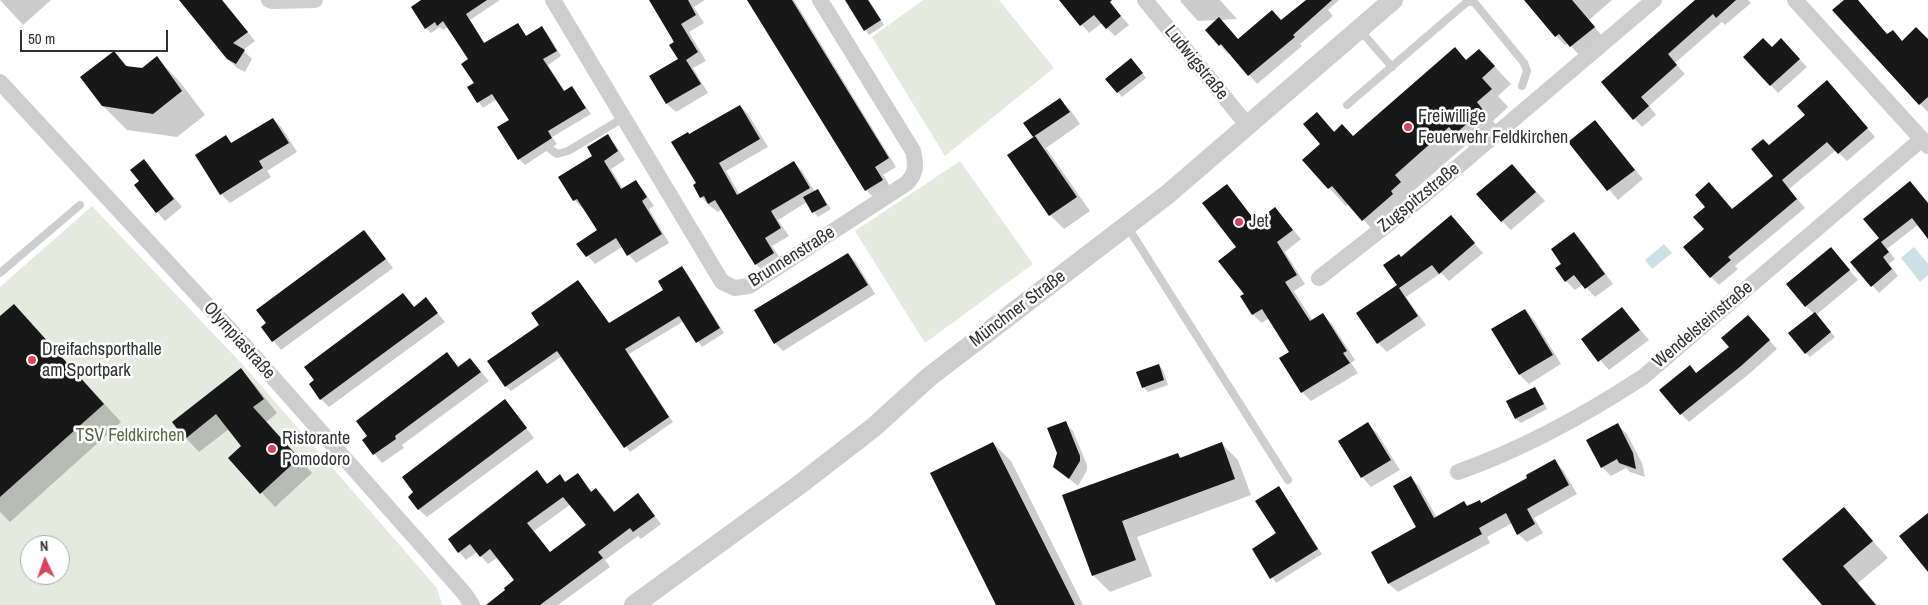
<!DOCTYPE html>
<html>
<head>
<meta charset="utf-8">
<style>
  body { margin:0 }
  #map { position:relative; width:1928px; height:605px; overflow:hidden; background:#fff; font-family:"Archivo Narrow",sans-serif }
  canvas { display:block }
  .north { position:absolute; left:20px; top:535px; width:50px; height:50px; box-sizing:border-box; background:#fff; border:1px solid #adadad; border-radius:50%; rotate:357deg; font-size:14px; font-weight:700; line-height:20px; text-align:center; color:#313131 }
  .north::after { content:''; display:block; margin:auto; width:18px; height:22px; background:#d8435d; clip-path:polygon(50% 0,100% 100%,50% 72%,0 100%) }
  .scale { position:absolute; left:20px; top:30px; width:148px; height:22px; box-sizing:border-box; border:2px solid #313131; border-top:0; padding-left:6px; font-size:15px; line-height:18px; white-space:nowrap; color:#313131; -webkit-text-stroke:4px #fff; paint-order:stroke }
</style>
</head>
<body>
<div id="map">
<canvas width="1928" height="605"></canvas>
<div class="north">N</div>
<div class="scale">50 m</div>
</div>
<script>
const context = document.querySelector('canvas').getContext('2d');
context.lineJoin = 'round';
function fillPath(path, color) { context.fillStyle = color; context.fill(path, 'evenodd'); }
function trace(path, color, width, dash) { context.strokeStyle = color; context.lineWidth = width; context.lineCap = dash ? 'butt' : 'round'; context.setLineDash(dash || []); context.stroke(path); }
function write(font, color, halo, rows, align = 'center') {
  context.font = font + ' "Archivo Narrow",sans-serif'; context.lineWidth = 5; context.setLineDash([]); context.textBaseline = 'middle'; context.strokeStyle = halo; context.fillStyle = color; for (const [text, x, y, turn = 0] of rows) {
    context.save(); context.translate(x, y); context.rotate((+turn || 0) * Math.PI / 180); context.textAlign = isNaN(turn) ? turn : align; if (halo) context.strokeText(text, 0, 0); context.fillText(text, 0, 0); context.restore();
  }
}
fillPath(new Path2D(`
  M923,0H999L1054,68L945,156L872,37Z
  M960,161L1033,264L925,343L855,231Z
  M92,206L244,366L437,588L442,605H0V287ZM30,545H60V575H30Z`), '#e5eade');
fillPath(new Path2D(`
  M1664,244L1672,253L1652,269L1645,260Z
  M1914,247L1928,264V275L1920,282L1901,258Z`), '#cce0e8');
fillPath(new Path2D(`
  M0,0H51L23,25Z
  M180,0H222L255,41L243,50L252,59L245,72L237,68L227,58Z
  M423,0H500L470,20L485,44L517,25L527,37L542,28L547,33L561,56L548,65L565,92L572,88L591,114L552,137L557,144L525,165L519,159L510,120L497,99L483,108L468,87L475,83L470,60L448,27L443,30L440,27L431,33L426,28Z
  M651,0H705L694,7L704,23L689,32L706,61L693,68L708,93L676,112L667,104L651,77L679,59L676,42Z
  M749,0H794L896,167L883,175L891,188L874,198L866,190Z
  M846,0H869L884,25L869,35Z
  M1060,0H1107L1129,25L1115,36L1102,23L1089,33Z
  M1182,0H1220L1237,19L1220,20L1238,40L1282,21L1307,0H1339L1328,10L1333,16L1300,44L1302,46L1257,84L1230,52L1228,54L1220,45L1218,20L1198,21L1180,1Z
  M1526,0H1612L1589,20L1603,37L1580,56L1568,43L1565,45L1556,36Z
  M1696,0H1748L1751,3L1725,25L1722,22L1675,63L1685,74L1649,106L1656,115L1642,127L1603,83Z
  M1846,0H1857L1888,36L1903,42L1928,41V112L1920,104Z
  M1772,48H1789L1807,67L1778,93L1744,57Z
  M1479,50L1511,84L1498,96L1508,107L1493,121L1499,128L1473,151L1467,144L1411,193L1417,200L1380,238L1349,204L1346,206L1329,188L1304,160L1321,144L1317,114L1335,132L1354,137L1467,61Z
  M114,52L129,68L142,69L157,58L180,82L205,115L177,137L127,130L103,106Z
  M1131,59L1146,78L1122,97L1118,92Z
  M1835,90L1875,137L1847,161L1836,150L1789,189L1805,208L1735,266L1738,269L1719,285L1711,277L1706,229L1707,207L1718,192L1733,210L1775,176L1769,146Z
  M1060,99L1071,111L1080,124L1046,148L1090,211L1064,229L1050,215L1034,136Z
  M740,106L748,114L768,147L726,171L740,195L794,163L802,171L815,192L818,190L822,195L831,209L818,217L807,202L778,220L789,236L772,246L782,261L764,272L756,264L722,209L718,212L710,206L701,197L694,186L698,184L689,136Z
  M273,119L282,128L297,152L267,171L271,177L230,203L221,194L226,137L233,144Z
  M1595,122L1643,179L1618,200L1569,142Z
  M607,136L615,144L625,160L611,169L623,189L636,182L643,190L654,206L649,209L669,243L636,263L622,247L595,264L578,244L598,231L584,207L582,208L574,200L594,156Z
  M144,161L182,207L165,221L157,212L141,181Z
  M1512,165L1545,201L1511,230L1502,221Z
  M1226,186L1257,223L1275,209L1301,239L1285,252L1305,284L1294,291L1313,321L1323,315L1332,324L1355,360L1351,363L1358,373L1311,401L1302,392L1281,358L1290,352L1269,318L1262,323L1252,314L1246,294Z
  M1928,203V237L1919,224L1887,249L1895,259L1889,264L1898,276L1879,293L1851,262Z
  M1459,226L1483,253L1449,281L1441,273L1406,297L1426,325L1387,352L1378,343L1398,285L1402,259Z
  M364,231L393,268L281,350L262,327Z
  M1574,234L1583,243L1613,284L1595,297L1583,284L1575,290L1566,281L1563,264Z
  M1831,249L1858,280L1816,315L1835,337L1810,357L1806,353L1814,314L1806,306Z
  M848,254L856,262L875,294L783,351L775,343L755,311Z
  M682,268L687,273L724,333L702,347L684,321L629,354L673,422L630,452L562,356L511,391L506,386L541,325L578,281L610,324L664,290Z
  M403,295L415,308L426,299L445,322L329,407L321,399Z
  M14,305L121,422L10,522L0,512V317Z
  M1622,308L1649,340L1609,370L1582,339Z
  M1525,310L1534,320L1561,364L1529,384L1520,375L1493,330Z
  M1748,316L1777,349L1749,374L1689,422L1681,414L1697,374L1731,347Z
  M447,354L459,367L470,359L489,381L402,445L404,448L382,463L363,440Z
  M1159,365L1163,370L1168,385L1148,392L1143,387Z
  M240,370L254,384L277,413L266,422L312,473L275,507L230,458L243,447L229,429L199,452L186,438Z
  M1535,388L1539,393L1547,409L1521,423L1516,419L1508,402Z
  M505,401L534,438L427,517L418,509L415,493Z
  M1065,423L1073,431L1087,465V470L1078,486L1055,467Z
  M1368,424L1377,433L1400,470L1371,487L1362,477Z
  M1618,425L1627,434L1642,463L1645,477L1630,472L1626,468L1611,476L1602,467Z
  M993,443L1011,461L1083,605H997Z
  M1222,444L1238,460L1251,495L1137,537L1152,576L1110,592L1094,576L1064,496L1177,454L1182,459Z
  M1555,461L1563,470L1577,494L1534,518L1543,533L1527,542L1518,534L1512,523L1487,537L1490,543L1398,592L1389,584L1372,552L1418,528L1410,477L1419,486L1437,518L1464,503L1468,507L1479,501L1482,504L1529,479Z
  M537,472L548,484L559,476L566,483L578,475L592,492L596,490L604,497L615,512L638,495L661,524L641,539L638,536L605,560L610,567L558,605H505L516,580L498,557L488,564L477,552L466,560L459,552ZM571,504L588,526L551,553L534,531Z
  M1279,487L1322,554L1276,583L1253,549L1278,534Z
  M1844,509L1888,558L1858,583L1877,605H1823Z`), '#0003');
fillPath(new Path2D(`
  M179,0H222L248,32L233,43L245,50L236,64L227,59Z
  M421,0H487L466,14L484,43L518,23L526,36L542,26L557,51L543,59L564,91L572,86L586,108L548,131L552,138L518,160L497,127L509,120L492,94L477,103L467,87L474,83L461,64L468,59L443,21L437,26L435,22L425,29L411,7Z
  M649,0H688L696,15L681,24L698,52L686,60L701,84L666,104L649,76L678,59L669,45L674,42Z
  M747,0H792L889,158L875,167L883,180L865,191Z
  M845,0H868L881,20L864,31Z
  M1059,0H1112L1110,2L1121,16L1106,29L1094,15L1080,26Z
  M1306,0H1332L1293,35L1295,37L1248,76L1221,44L1219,46L1205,30L1219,17L1238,39L1272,10L1281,20Z
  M1524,0H1572L1595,27L1570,47L1559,34L1555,37Z
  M1695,0H1736L1716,18L1713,14L1668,54L1677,65L1641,97L1649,106L1633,120L1601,82Z
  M1844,0H1858L1887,34L1893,30L1902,41L1916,27L1928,39V97L1919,105L1832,10Z
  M1763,38L1772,47L1781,38L1800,59L1770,86L1743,57Z
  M1455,47L1466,60L1479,49L1495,66L1482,78L1492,89L1477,102L1483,110L1455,134L1449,127L1395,175L1401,182L1391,191L1393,194L1362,221L1332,186L1328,189L1302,160L1320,144L1303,124L1317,112L1334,132L1342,124L1353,136Z
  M114,51L126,66L142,68L157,56L182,91L153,114L102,106L80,77Z
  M1131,58L1143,73L1117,93L1105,79Z
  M1827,80L1868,128L1838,154L1827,142L1782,180L1797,199L1728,257L1731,260L1710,278L1683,247L1704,229L1693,217L1705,207L1695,195L1709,182L1732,209L1773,176L1751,149L1763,139L1769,145L1805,115L1797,106Z
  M1060,98L1070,112L1033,137L1023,123Z
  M740,105L760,139L719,163L737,195L794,161L810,188L771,211L781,228L765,238L774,253L755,265L715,200L708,204L704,196L700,198L693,185L696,183L671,142L688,132L689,134Z
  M273,118L289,143L259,161L263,168L220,195L195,155L226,135L231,143Z
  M1595,120L1635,170L1607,191L1568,142Z
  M608,134L618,151L604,161L621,189L636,180L647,197L642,201L662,234L627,256L616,238L586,257L576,244L597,230L577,199L573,201L558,177L592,156L587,147Z
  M1035,136L1077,197L1049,216L1007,155Z
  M144,159L174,199L156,213L134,185L139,181L130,170Z
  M1512,164L1536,192L1501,222L1476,194Z
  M1910,181L1928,203V239L1912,218L1881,242L1889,252L1883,257L1892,269L1871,287L1850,262L1879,238L1863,219Z
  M1227,184L1256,222L1275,207L1293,230L1277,242L1297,275L1285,282L1310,321L1323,313L1347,351L1343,353L1350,363L1301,393L1279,358L1289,352L1262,309L1252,315L1240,296L1244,294L1218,261L1236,247L1202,203Z
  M818,189L827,205L812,213L803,197Z
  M1451,215L1475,243L1439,274L1432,265L1399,288L1418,316L1377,344L1356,313L1397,285L1383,265L1399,254L1401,257Z
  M364,230L386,259L272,342L261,327L266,323L256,310Z
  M1574,232L1605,274L1585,289L1574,275L1565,282L1555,268L1561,264L1551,249Z
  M1831,247L1850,270L1805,307L1786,284Z
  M848,253L868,285L774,344L754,310Z
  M682,266L720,328L696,343L679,316L625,349L669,417L624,448L557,351L505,387L487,361L539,325L531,313L578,280L609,323L663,290L658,281Z
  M403,293L414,307L426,297L438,313L320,400L309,384L314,380L304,367Z
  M14,304L104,404L0,497V316Z
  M1622,307L1640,330L1598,362L1581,339Z
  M1525,309L1553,355L1519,375L1491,329Z
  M1815,312L1831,332L1805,354L1788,333Z
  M1748,315L1770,340L1741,366L1680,415L1659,390L1690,365L1696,373L1729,347L1721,338Z
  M447,352L458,367L470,358L481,372L395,436L396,439L373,455L362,440L367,436L356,421Z
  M1159,364L1164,380L1142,388L1136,372Z
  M241,368L264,399L253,407L299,458L260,494L228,458L241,446L216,414L185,439L172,422Z
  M1535,387L1544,404L1515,419L1506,401Z
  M505,399L527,428L418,510L408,497L413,492L402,477Z
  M1066,421L1080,456V461L1069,479L1053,467L1057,453L1047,428Z
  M1368,422L1391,460L1361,478L1338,441Z
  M1618,423L1633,453L1636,469L1619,463L1617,459L1601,468L1586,440Z
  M993,442L1062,579L1075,605H996L930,473Z
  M1222,442L1235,479L1122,521L1136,560L1092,576L1062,495L1178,453L1180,458Z
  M1555,459L1569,485L1527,509L1535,524L1517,535L1506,513L1479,528L1482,534L1388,584L1371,552L1416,527L1393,486L1411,476L1434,518L1464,501L1467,506L1480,500L1481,503L1527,478L1526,475Z
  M537,470L547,484L560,474L565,482L578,473L591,492L596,488L614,512L638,493L655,516L633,532L630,528L598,552L603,558L540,605H486L505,590L504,588L514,580L490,549L480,557L470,544L458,553L448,539ZM563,497L586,525L550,552L527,523Z
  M1279,486L1318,549L1270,579L1252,549L1276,533L1255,501Z
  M1844,507L1873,541L1843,566L1876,605H1822L1782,559Z
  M1928,513V572L1899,536Z`), '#181818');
trace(new Path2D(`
  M1359,29L1392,67
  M1347,105L1467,2H1474L1524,63L1527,71L1522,86
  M549,148L557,154L568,151L623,118
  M1127,226L1288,480
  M0,273L80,205`), '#cecece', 8);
trace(new Path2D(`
  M269,0L272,1L315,0
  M553,0L722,282L735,288L749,286L907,183C917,172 916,165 913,151L820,0
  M1145,0L1248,126
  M1795,0L1928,146
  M0,82L245,346L464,593L472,605
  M1319,278L1415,203L1654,0
  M1458,472C1523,449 1585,415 1643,377L1922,139`), '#cecece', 16);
trace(new Path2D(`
  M634,605L799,485L874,427L929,377L1168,194L1393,0`), '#cecece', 20);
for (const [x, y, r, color] of [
  [1408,127,5,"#d8435d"],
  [1239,222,5,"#d8435d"],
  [32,360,5,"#d8435d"],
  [272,449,5,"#d8435d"]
]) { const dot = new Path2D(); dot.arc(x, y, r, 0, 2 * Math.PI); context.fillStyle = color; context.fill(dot); trace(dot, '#fff', 2); }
write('18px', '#313131', '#fff', [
  ["Ludwigstraße",1196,63,51],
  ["Zugspitzstraße",1419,198,-39],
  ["Brunnenstraße",792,257,-32],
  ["Münchner Straße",1018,309,-37],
  ["Wendelsteinstraße",1703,325,-40],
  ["Olympiastraße",239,341,48]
]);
write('18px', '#313131', '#fff', [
  ["Freiwillige",1418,117],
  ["Feuerwehr Feldkirchen",1418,138],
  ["Jet",1249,222],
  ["Dreifachsporthalle",42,350],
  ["am Sportpark",42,371],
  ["Ristorante",282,439],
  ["Pomodoro",282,460]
], 'left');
write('18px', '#586a41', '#fff', [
  ["TSV Feldkirchen",130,436]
]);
</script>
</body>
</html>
